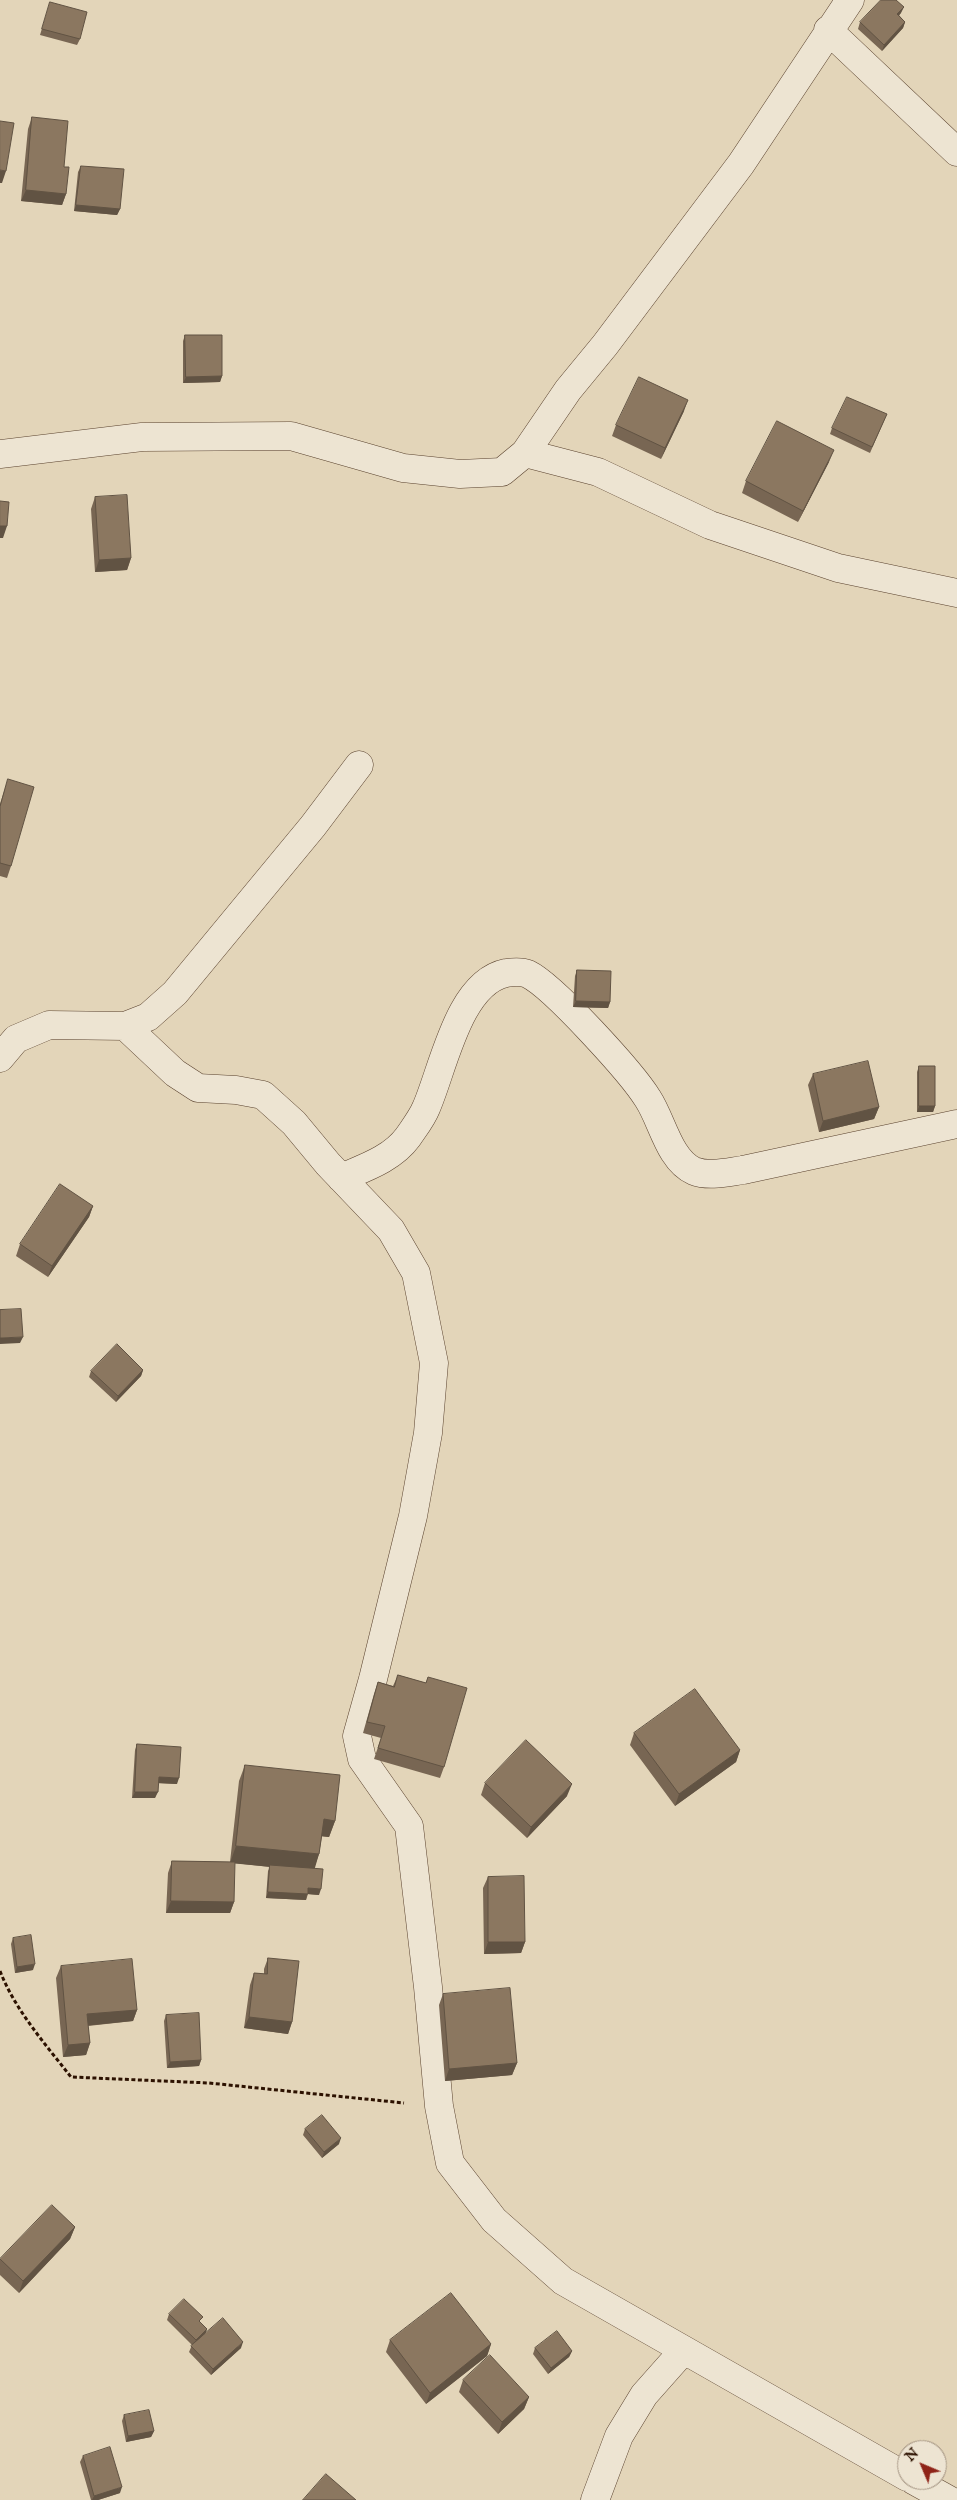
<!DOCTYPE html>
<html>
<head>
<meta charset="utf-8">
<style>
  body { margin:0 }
  #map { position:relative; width:957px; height:2500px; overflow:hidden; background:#e3d5b9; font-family:"IM FELL English",serif }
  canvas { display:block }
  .north { position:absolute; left:897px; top:2440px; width:50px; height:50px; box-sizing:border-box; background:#ede4d2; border:1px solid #a0907e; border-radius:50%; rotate:315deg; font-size:14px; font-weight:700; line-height:20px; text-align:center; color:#2c1100 }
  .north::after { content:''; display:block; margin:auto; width:18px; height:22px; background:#8f2418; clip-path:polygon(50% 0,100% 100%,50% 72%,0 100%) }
</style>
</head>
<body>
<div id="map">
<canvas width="957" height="2500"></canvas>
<div class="north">N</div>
</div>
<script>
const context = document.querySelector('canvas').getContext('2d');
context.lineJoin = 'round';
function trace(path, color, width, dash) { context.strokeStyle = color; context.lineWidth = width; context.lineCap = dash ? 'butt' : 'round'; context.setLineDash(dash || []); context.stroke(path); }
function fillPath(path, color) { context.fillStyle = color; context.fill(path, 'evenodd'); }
const minor = new Path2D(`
  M828,30L957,152
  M525,453L598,472L710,525L838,568L957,593
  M0,454L142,437L291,436L403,468L460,474L502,472L525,453L568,390L605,345L741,164L850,0
  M125,1026L175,1073L198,1088L236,1090L263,1095L294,1123L328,1164L391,1230L416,1273L434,1363L428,1433L413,1516L373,1679L357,1736L362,1759L409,1826L428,1987L439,2106L450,2163L494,2220L563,2281L907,2477
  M0,1058L16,1039L49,1025L125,1026L148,1017L175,993L313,826L359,765
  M341,1178C364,1168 392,1159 408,1137C414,1128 422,1118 426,1108C443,1070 458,983 506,973C513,972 521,971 528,974C553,986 632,1073 648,1099C662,1120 669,1160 694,1171C709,1177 728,1172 743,1170L957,1124
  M913,2480L949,2500
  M595,2500L619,2436L644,2395L683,2351`);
trace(minor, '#5a422e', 29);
trace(new Path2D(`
  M0,1971C15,2010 46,2045 71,2077L209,2083L404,2103`), '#2c1100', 3, [4, 2.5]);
trace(minor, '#ede4d2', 28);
fillPath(new Path2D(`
  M50,2L80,39L77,45L40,35Z
  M901,13L899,15L905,22L903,28L882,51L858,29L860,22Z
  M32,117L64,167L66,194L62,205L21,201L28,129Z
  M81,166L120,209L117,215L74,211L78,172Z
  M185,335L222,376L220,382L183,383V341Z
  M684,411L661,459L612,436L616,425Z
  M887,414L870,453L830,434L832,428Z
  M829,462L798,522L742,493L746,481Z
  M95,497L131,558L127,570L95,572L91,509Z
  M8,779L11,866L7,878L0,876V804Z
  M577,970L610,1002L608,1008L573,1007L575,976Z
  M919,1066L935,1106L933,1112H917V1072Z
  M813,1074L879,1107L874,1119L819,1132L808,1085Z
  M93,1206L89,1217L48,1277L16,1256L20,1244Z
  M143,1370L141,1376L116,1402L89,1377L91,1371Z
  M398,1675L426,1683L428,1677L444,1767L440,1778L374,1759L381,1738L363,1733L374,1694L378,1682L393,1686Z
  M634,1733L740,1750L736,1762L675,1806L630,1745Z
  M137,1744L177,1784L158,1783L155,1798H132L135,1750Z
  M245,1765L335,1821L329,1837L322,1836L319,1854L314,1868L319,1895L308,1894L306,1900L266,1898L268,1871L270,1867L234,1863V1902L230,1913H166L168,1873L172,1861L230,1862L239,1781Z
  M485,1783L567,1796L527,1838L481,1795Z
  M488,1877L525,1942L521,1953L484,1954L483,1888Z
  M13,1938L33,1970L15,1973L11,1944Z
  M268,1958L292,2022L288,2034L244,2028L250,1985L254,1973L264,1974V1969Z
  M61,1966L137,2010L133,2021L88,2026L90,2043L86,2055L63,2057L56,1978Z
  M443,1994L517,2063L512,2075L445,2081L439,2005Z
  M166,2015L201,2060L199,2066L167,2068L164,2021Z
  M305,2129L339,2144L322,2158L303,2135Z
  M75,2227L70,2239L19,2293L0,2275V2259Z
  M169,2314L201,2323L207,2329L205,2334L241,2348L211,2375L189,2352L192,2345L167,2320Z
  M390,2340L491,2344L487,2356L426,2404L386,2352Z
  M535,2348L572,2351L569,2357L548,2374L533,2354Z
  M463,2380L529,2397L524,2409L498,2434L459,2392Z
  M124,2415L154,2431L151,2437L126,2442L122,2421Z
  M83,2456L120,2493L98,2500H91L80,2462Z`), '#786653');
fillPath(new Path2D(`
  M904,7L901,13L895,20L897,14Z
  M905,22L903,28L882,51L884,45Z
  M0,170L6,171L2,183H0Z
  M26,190L66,194L62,205L21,201Z
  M76,205L120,209L117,215L74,211Z
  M222,376L220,382L183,383L186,377Z
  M688,400L684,411L661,459L665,448Z
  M834,450L829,462L798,522L803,511Z
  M0,526H7L3,538H0Z
  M131,558L127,570L95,572L99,560Z
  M576,1001L610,1002L608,1008L573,1007Z
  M919,1106H935L933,1112H917Z
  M879,1107L874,1119L819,1132L823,1121Z
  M93,1206L89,1217L48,1277L52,1266Z
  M23,1337L20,1343L0,1344V1338Z
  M143,1370L141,1376L116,1402L118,1396Z
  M740,1750L736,1762L675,1806L679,1794Z
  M159,1777L179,1778L177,1784L156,1783Z
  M572,1784L567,1796L527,1838L531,1827Z
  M135,1792H158L155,1798H132Z
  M324,1819L335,1821L329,1837L318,1836Z
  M236,1846L319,1854L314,1871L230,1863Z
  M308,1888L321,1889L319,1895L307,1894L306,1900L266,1898L268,1892Z
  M171,1901L234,1902L230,1913H166Z
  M488,1942H525L521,1953L484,1954Z
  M35,1964L33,1970L15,1973L17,1967Z
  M137,2010L133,2021L83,2026L87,2014Z
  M249,2017L292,2022L288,2034L244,2028Z
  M90,2043L86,2055L63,2057L68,2045Z
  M201,2060L199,2066L167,2068L170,2062Z
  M517,2063L512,2075L445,2081L449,2069Z
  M341,2138L339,2144L322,2158L324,2152Z
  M75,2227L70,2239L19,2293L23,2281Z
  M207,2329L205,2335L194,2346L196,2340Z
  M243,2342L241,2348L211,2375L213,2369Z
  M491,2344L487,2356L426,2404L430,2393Z
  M572,2351L569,2357L548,2374L551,2368Z
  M529,2397L524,2409L498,2434L502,2422Z
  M154,2431L151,2437L126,2442L128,2436Z
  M122,2487L120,2493L98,2500H92L94,2496Z`), '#615343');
const building = new Path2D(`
  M881,0H896L904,7L897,14L905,22L884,45L860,22Z
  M50,2L87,12L80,39L42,29Z
  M32,117L68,121L64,167H69L66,194L26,190Z
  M0,121L14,123L6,171L0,170Z
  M81,166L124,169L120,209L76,205Z
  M185,335H222V376L186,377Z
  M639,377L688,400L665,448L616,425Z
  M847,397L887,414L872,447L832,428Z
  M777,421L834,450L803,511L746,481Z
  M127,495L131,558L99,560L95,497Z
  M0,501L9,502L7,526H0Z
  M8,779L34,787L11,866L0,863V807Z
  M577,970L611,971L610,1002L576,1001Z
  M868,1061L879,1107L823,1121L813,1074Z
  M919,1066H935V1106H919Z
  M60,1184L93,1206L52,1266L20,1244Z
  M21,1309L23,1337L0,1338V1310Z
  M117,1344L143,1370L118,1396L91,1371Z
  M398,1675L426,1683L428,1677L467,1688L444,1767L378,1748L385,1726L367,1722L378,1682L394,1687Z
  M695,1689L740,1750L679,1794L634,1733Z
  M526,1740L572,1784L531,1827L485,1783Z
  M137,1744L181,1747L179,1778L159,1777L158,1792H135Z
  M245,1765L340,1775L335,1821L324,1819L319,1854L236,1846Z
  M172,1861L235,1862L234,1902L171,1901Z
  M270,1865L323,1869L321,1889L308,1888V1894L268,1892Z
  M524,1876L525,1942H488V1877Z
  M31,1935L35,1964L17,1967L13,1938Z
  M268,1958L299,1961L292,2022L249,2017L254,1973L267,1974Z
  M132,1959L137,2010L87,2014L90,2043L68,2045L61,1966Z
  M510,1988L517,2063L449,2069L443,1994Z
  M199,2013L201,2060L170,2062L166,2015Z
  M322,2115L341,2138L324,2152L305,2129Z
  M52,2205L75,2227L23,2281L0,2259Z
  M451,2293L491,2344L430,2393L390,2340Z
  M184,2299L203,2317L199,2321L207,2329L196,2340L169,2314Z
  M223,2318L243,2342L213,2369L191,2346Z
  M557,2331L572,2351L551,2368L535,2348Z
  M490,2355L529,2397L502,2422L463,2380Z
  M149,2410L154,2431L128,2436L124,2415Z
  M110,2447L122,2487L94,2496L83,2456Z
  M326,2474L356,2500H303Z`);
fillPath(building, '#8b7760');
trace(building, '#615343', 1);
</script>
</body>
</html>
